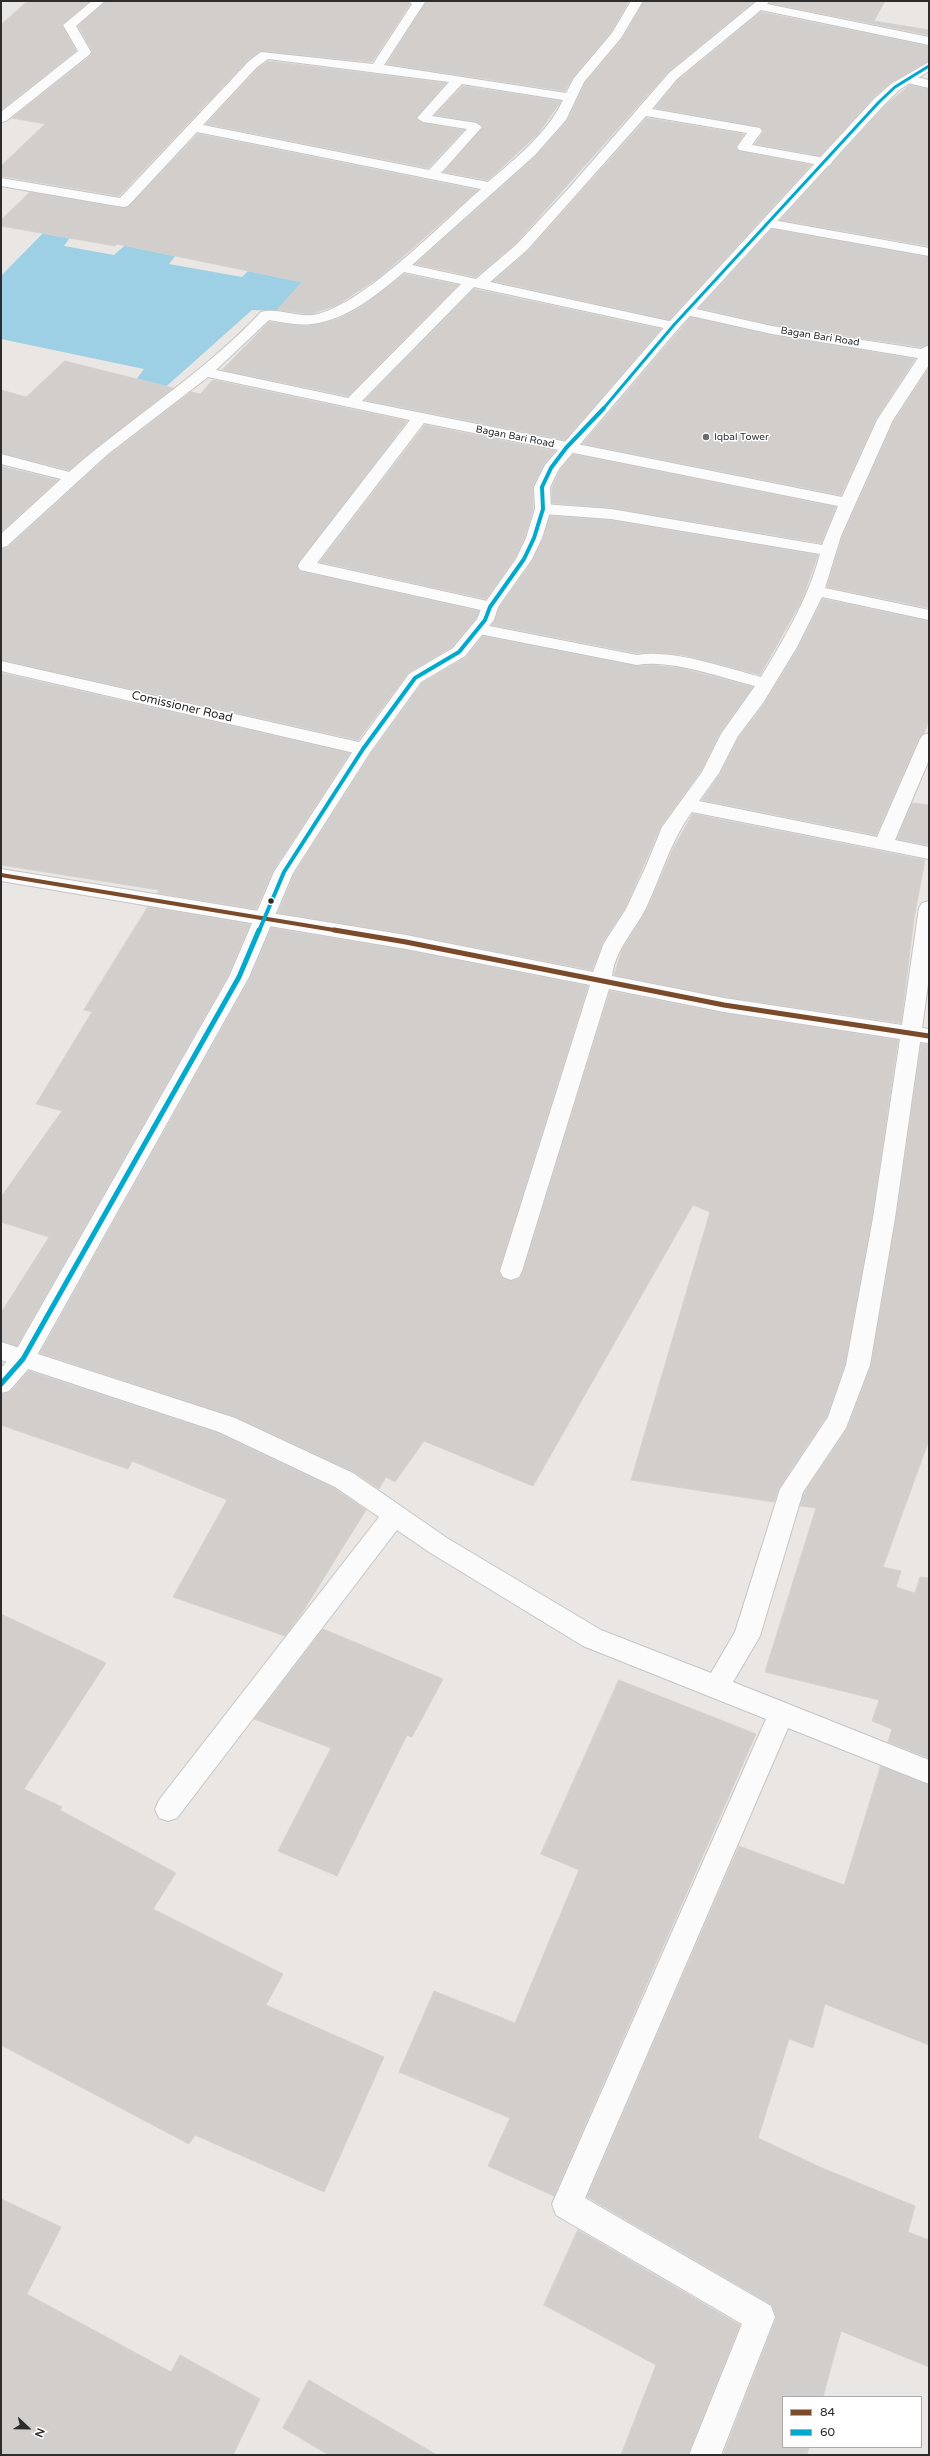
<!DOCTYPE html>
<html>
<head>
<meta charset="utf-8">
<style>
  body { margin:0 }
  #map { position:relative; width:930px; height:2456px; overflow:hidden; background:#e9e6e3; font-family:"Varela Round",sans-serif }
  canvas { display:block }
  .frame { position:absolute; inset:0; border:2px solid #2c2c2c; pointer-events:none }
  .legend { position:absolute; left:782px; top:2396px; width:140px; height:52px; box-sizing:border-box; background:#fff; border:1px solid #ababab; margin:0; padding:5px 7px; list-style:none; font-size:12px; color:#2c2c2c }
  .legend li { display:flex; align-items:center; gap:8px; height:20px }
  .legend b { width:20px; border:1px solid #ababab }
  .north { position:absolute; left:8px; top:2408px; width:40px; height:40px; -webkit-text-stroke:3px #fff; paint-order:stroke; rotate:112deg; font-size:11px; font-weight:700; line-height:16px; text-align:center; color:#2c2c2c }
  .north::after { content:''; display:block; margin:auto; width:14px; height:18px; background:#2c2c2c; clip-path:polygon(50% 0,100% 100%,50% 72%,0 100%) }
</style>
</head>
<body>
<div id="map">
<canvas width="930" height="2456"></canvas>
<div class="frame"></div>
<ul class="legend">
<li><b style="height:5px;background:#7a4b2a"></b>84</li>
<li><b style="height:5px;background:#00a9ce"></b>60</li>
</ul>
<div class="north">N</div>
</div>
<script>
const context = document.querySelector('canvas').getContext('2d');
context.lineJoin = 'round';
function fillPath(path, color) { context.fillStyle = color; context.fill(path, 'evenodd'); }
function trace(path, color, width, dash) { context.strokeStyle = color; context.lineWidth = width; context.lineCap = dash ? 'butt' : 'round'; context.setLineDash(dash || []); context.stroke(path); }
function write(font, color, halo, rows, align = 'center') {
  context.font = font + ' "Varela Round",sans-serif'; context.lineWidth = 3; context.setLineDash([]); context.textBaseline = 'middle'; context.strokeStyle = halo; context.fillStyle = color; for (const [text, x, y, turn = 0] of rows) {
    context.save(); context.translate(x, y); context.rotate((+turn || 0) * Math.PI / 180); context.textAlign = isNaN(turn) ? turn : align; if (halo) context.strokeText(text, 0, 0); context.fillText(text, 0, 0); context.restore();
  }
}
fillPath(new Path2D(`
  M53,223L78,226L64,246L114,255L141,231L190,236L169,264L242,277L272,246L317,280L303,312L252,310L160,392L130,388L144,369L1,339V276Z`), '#9dd0e4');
const building = new Path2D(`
  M28,1H90L62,25L76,51L1,110V25Z
  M106,1H407L410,4L372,62L260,51L248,60L119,196L1,176V166L45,124L12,118L90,56L92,51L78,26Z
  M426,1H629L611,32L573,77L565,91L387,64Z
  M644,1H755L668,72L516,243L476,277L415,264L536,156L567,121L585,83L622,39Z
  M770,1H885L874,21L929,30V35L769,3Z
  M761,12L929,46V61L890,83L873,98L820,156L755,144L764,131L760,127L655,108L678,80Z
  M268,61L446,83L416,118L423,123L464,130L428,168L206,124L258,68Z
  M910,85L929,89V246L780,220L885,106Z
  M463,86L561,101L538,134L488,180L444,172L483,127L476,122L435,115Z
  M647,118L744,134L736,147L739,151L811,165L669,320L493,281L528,251Z
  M198,134L478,190L380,277L337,305L311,314L277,310L302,282L117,244L115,246L1,226V220L30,192L123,208L128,207Z
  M772,229L929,257V344L921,347L772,325L699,308Z
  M404,274L458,285L348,396L222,370L269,322L307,326L338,319L362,306Z
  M474,289L661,329L565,440L365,400Z
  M691,317L772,335L915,359L876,419L841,495L583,444Z
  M65,361L173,388L69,470L1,453V390L26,397Z
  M929,368V608L827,587L842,537L894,421Z
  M213,380L407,421L297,567L300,571L479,611L476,618L452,647L408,673L358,740L1,660V549L8,547L109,455L191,392L200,394Z
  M425,425L555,451L544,464L533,486V509L525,537L515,558L486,599L320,562Z
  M573,454L836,507L821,543L611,508L552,503V487L560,470Z
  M1,466L58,480L1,532Z
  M550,516L611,520L818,555L801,602L760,675L683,655L652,652L637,653L492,625L499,608L533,560Z
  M823,599L929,621V720L924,733L919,738L876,835L702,800L720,774L739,737L764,704L798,648Z
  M483,636L637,666L651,665L680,668L753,687L720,733L701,771L661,826L625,908L603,942L592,970L406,934L278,913L294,874L372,752L422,683L466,657Z
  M1,673L350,753L273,871L256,909L157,893L159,890L1,865Z
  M912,803L929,805L928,845L897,839Z
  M693,814L925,860L914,918L901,1023L724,997L614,975L622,950L647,909L674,847Z
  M148,907L250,924L228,976L17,1346L1,1341V1313L49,1237L1,1222V1197L62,1111L36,1104L92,1012L84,1010Z
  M271,928L406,950L588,986L499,1271L502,1278L510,1281L520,1278L523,1271L610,991L724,1013L898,1040L872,1218L845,1365L827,1416L779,1488L774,1502L631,1480L710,1212L693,1205L533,1486L424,1441L395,1482L386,1477L379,1489L354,1472L235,1417L40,1353L250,978Z
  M921,1044H929V1440L883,1567L901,1571L896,1587L915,1593L920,1577L929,1578V1758L888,1742L892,1729L872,1721L879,1700L765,1672L816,1508L800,1506L804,1493L847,1429L871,1365L896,1218Z
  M29,1371L218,1433L334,1488L366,1510L302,1613L285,1636L173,1597L227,1500L132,1461L128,1469L1,1425V1394L10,1392Z
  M1,1614L106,1663L24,1789L62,1807L60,1810L176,1873L153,1909L283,1974L266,2005L384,2057L324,2192L195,2135L189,2144L1,2045Z
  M323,1629L443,1679L412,1737L407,1735L337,1876L278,1851L331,1748L254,1719Z
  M619,1680L756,1734L554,2196L488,2166L510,2118L399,2072L434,1991L515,2023L579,1870L541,1854Z
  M881,1766L929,1785V2045L825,2004L813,2048L789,2039L758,2138L822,2168L915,2206L908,2232L929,2240V2367L841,2331L823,2397H783V2447H809L807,2455H723L776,2318L772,2305L587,2197L739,1846L844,1885Z
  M1,2199L61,2227L27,2294L171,2372L180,2355L260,2399L233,2455H1Z
  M578,2230L740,2325L688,2455H621L656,2365L544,2305Z
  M309,2380L437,2455H329L283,2428Z`);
fillPath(building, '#d1cecc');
trace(building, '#d4d2cf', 1);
const minor = new Path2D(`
  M92,1H105L76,26L91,52L89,55L6,121L1,122V112L78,51L63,25Z
  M408,1L425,2L384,65L566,93L574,78L612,33L631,1H643L621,38L584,82L566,120L535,155L412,265L476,279L517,244L569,188L669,73L757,1H769L767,4L929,37V45L761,10L677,79L652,109L760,128L762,131L752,145L830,159L832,162L830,165L825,166L739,150L737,147L747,133L646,116L527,250L490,282L678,323L680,326L678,329L673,330L474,287L362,401L842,497L877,420L918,358L772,334L682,314L680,311L687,307L772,326L921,349L929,345V365L893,420L841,536L825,588L929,610V620L822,597L797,647L763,703L738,736L719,773L699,801L877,837L920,739L923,735L929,733V760L895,840L929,847V859L692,812C671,840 661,876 646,908C635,930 615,950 612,976L724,998L902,1025L919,908L922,903L929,901V977L922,1028L929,1029V1043L920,1042L895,1218L870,1365L846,1428L803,1492L760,1636L733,1682L929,1760V1784L788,1728L585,2198L771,2306L775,2317L721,2455H689L742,2324L556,2215L552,2204L766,1719L583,1646L429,1552L397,1530L177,1818L168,1821L159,1818L155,1809L159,1800L379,1517L335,1487L219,1432L1,1360V1342L235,1418L353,1473L447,1538L601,1630L711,1673L735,1632L780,1489L828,1417L846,1365L873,1218L900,1039L724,1012L609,989L522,1271L519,1277L511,1280L503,1277L500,1271L590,985L406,949L1,881V869L406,935L593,972L604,943L626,909L646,866L662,827L702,772L721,734L755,686C721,678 672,659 637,665L479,634L473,633L470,629L473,625L479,624L637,655C674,649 725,668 761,677C785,637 808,599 820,554L611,519L543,514L535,509L543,504L611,509L822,545L838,506L424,423L317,563L496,603L498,607L496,611L490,612L300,570L298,566L300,562L410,420L208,377L108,454L7,546L1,548V534L61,479L1,464V454L69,472C132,417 204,373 261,312C279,307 299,319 318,314C367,301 441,224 481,189L197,132L128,206L123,207L1,186V178L120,198L249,61L261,52L373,64L412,4ZM268,59L449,82L417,118L423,122L467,129L429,170L203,125L257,67ZM462,84L563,100C547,134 516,158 488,182L441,173L482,127L476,123L432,116ZM404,272L461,284L348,398L216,370L269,320C283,322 298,326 312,324C347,320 378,294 404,272Z
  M907,75L929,80V88L903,82L901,79Z
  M767,219L929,248V256L762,226L760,223Z
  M1,661L363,743L369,745L372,749L369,753L363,755L1,671Z`);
const tertiary = new Path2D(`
  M929,62V71L899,90L884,105L678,329L559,469L550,487L551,509L542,538L532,559L498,607L494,620L465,656L421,682L371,751L293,873L249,977L31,1366L9,1391L1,1393V1368L15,1352L229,977L274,872L357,745L409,674L453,648L477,619L482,607L516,559L526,538L535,509L534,487L545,465L668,323L874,99L891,84Z`);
trace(minor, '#c6c4c5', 2);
trace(tertiary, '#c6c4c5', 2);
fillPath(minor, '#fcfbfb');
fillPath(tertiary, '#fcfbfb');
trace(new Path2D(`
  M1,875L340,931`), '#7a4b2a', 4);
trace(new Path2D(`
  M334,930L406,942L724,1005L929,1036`), '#7a4b2a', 5);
trace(new Path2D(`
  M603,409L673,326L879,102L895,87L929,66`), '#00a9ce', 3);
trace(new Path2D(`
  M259,931L284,872L363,749L415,678L459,652L485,620L490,607L524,559L534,538L543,509L542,487L551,468L566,448L604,408`), '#00a9ce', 4);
trace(new Path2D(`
  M1,1384L23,1359L239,977L259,930`), '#00a9ce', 5);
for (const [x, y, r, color] of [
  [706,437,4,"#6e6d6c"],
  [271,901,3.5,"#2c2c2c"]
]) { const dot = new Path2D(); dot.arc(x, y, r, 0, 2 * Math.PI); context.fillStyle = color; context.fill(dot); trace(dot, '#fff', 1.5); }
write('10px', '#2c2c2c', '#fff', [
  ["Bagan Bari Road",820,337,9],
  ["Bagan Bari Road",515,437,11]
]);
write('10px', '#2c2c2c', '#fff', [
  ["Iqbal Tower",714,437]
], 'left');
write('12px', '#2c2c2c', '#fff', [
  ["Comissioner Road",182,707,13]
]);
</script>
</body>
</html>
